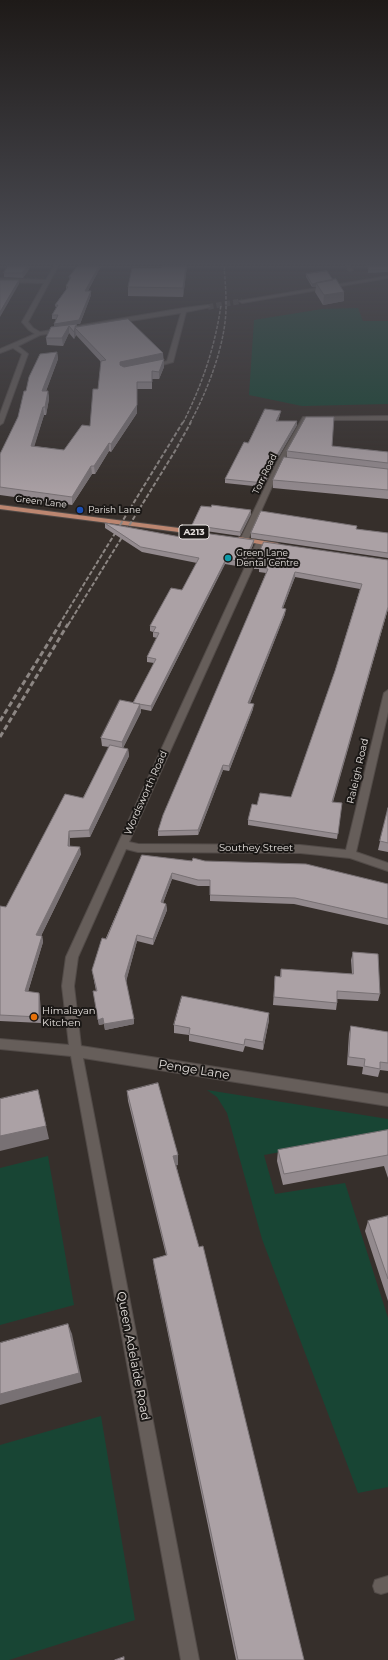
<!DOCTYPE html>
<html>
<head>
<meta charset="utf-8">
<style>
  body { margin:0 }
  canvas { display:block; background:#362f2b }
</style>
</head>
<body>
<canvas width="388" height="1660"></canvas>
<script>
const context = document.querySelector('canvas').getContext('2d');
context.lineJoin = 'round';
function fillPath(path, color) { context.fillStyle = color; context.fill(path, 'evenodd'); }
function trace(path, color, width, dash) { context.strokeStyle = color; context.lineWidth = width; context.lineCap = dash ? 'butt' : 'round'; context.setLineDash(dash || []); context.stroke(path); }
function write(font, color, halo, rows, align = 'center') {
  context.font = font + ' Montserrat,sans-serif'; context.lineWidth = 4; context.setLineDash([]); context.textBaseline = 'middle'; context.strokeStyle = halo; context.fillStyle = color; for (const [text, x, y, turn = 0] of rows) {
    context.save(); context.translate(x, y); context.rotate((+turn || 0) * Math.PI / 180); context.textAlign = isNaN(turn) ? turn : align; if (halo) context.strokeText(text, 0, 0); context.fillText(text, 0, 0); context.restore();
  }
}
fillPath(new Path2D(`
  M358,308L363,321H388V404L302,406L249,395L254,320L322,309Z
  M207,1090L388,1119V1132L264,1155L275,1194L345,1183L388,1318V1487L358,1493L262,1239L227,1113L217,1097Z
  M48,1156L74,1305L0,1325V1168Z
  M101,1416L135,1620L9,1660H0V1445Z`), '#184534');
trace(new Path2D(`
  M208,307L242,301`), '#504a46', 5.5, [5.5, 3]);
const minor = new Path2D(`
  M54,266H58L28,322L33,328L40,332L184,308L208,305L211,307L186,312L173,362L152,368L149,366L150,365L167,361L181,313L40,335L18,346L28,354L3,423L0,425V414L22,354L13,348L0,353V349L35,334L29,330L22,322L44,283L0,282V278L46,280Z
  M346,266H350L353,270L349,271Z
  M388,276V278L242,303L239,301Z
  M388,416V420H307L283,462L248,540L247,542H241L240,540L277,462L303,417Z
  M257,541H260L264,543L129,842L138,844L300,845L346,850L384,693L388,690V712L356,852L388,863V871L350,858L300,853L138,852L126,849L78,957L74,986L81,1046L388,1094V1106L83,1058L199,1660H181L71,1056L0,1049V1039L69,1045L62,986L66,957Z
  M388,1576V1592L381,1594L375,1592L373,1586L375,1580Z`);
const major = new Path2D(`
  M0,505L202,531L206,533L202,535L0,509Z
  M239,537L277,543L281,545L277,547L242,541L238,539Z`);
trace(minor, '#524b48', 2);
trace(major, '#524b48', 2);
fillPath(minor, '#665e5a');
fillPath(major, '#bc8670');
trace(new Path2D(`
  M183,423C202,385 215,347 221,305
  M190,423C208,390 227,341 226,303C226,291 225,278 224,266`), '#8c8683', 1.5, [3.5, 1.5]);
trace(new Path2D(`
  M59,625L183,422
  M68,625L175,451L191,422`), '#8c8683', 2, [4.5, 2]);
trace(new Path2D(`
  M0,721L60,624
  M0,737L68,624`), '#8c8683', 3, [5.5, 3]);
fillPath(new Path2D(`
  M8,266H31L23,278L4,277V273Z
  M78,266H101L88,291H91V295L80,324H77V327L163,353L164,367L159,379H152V389H137V413L111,452L109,451L95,474H92L72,505L0,495V454L18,417L26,391L57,352L58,359L46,391H48L49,399L46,415H44L34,446L64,450L90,426L98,389L101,362L76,335L74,339L69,333L63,346L47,345L46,338L54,327L56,319H52V315L56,308L55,305L66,290V286L70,280L69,277Z
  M187,266L183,297L128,296V287L161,268Z
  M368,266H388V272L368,273Z
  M306,274L333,280L344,292V301L323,305L315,292L316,287H312L306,277Z
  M280,415L278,421L297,425L276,461L263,487L225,483V479L248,443Z
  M332,446L388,452V499L273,488V480L287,458V451Z
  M211,507L251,510V514L240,536L192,529V525Z
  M105,523L186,538L254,540L253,545L243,567L225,564L151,711L141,709V712L123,748L128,749L129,756L90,837L70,838V846L81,854L41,936H42L43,942L28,992L39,993L40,999L41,1023L0,1021V906L6,907L83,798L109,747L102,746L101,738L133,703L154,663L147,662V657L157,638L153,637V632L150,631V626L182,590L197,563L142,552L105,528Z
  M357,526L356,529L388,533V558L251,538V533Z
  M388,560V609L333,802L342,803L337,839L248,825V820L257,805L291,797L335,671L360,589L295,577L283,608L285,614L250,703L253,709L229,771L223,770L198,835L158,836V831L266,573L259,572V569H254V564Z
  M388,808V852L378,850Z
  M142,855L192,861H205L388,884V925L294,904L210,901V886H198L172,879L163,903L166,904L167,910L153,945L137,941L126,981L134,1024L105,1030L104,1024L99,1025L93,991H96L92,970Z
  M353,952L380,994L378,1001L337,999V1003L336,1010L273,1005L275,976L280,977L281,969L352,974L351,960Z
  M269,1020L263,1050L245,1046L243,1052L189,1041V1035L174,1033V1025Z
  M351,1026L388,1032V1071L380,1070L378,1077L362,1074L363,1067L347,1065L349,1034Z
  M127,1091L178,1155V1165H176L304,1660H236L154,1267L153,1259L166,1255L128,1101Z
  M388,1130V1178L384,1166L283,1185L277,1161L278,1150Z
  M388,1216V1301L365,1231L368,1221Z`), '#938a8e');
fillPath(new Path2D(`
  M28,266H31L23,278L22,273Z
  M99,266H101L86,294L85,291Z
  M186,266H187L183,297V288Z
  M19,280V284L0,317V312Z
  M316,283V287H312V284Z
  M91,291V295L80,324H77V330L75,327L76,324L54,328V324Z
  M344,292V301L323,305L324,295Z
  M69,326V333L63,346L62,338Z
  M75,328L76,335L74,339V332Z
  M57,352L58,359L43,399L42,391Z
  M163,353V360L121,370L120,365V362Z
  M164,359V367L159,379V372Z
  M137,382V413L111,452V444Z
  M48,391L49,399L46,415L45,407Z
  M43,407L44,415L32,454L31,446Z
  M281,411L280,415L276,425V421Z
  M297,421V425L276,461L263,487L264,483L276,457Z
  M109,443V451L95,474L94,466Z
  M91,466L92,474L72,505V497Z
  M251,510V514L240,536V532Z
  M254,540L253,545L243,567L244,562Z
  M226,559L225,564L151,711V706Z
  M295,572V577L281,613L282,608Z
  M388,607V609L331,807L332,802Z
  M286,609L285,614L248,708V703Z
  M140,704L141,712L122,750V742Z
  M254,704L253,709L229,771V766Z
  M128,749L129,756L90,837L89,830Z
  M223,765V770L198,835V830Z
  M69,831L70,838L69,853L68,846Z
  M80,847L81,854L38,942L36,935Z
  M172,873V879L161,908V902Z
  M166,904L167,910L153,945V939Z
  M137,935V941L126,982L125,976Z
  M42,936L43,942L26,998L25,991Z
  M39,993L40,999L41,1023L39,1017Z
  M269,1013V1020L263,1050V1042Z
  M103,1018L104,1024L99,1025L98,1020Z
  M134,1019V1024L105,1030L104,1024Z
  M38,1090L49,1139L0,1151V1136Z
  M178,1155V1165L174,1166L173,1156Z
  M68,1324L72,1334L82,1382L0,1405V1394Z`), '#787174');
const building = new Path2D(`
  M8,266H28L22,273H4Z
  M78,266H99L85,291H91L79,320L54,324L58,315H52L58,305H55L68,287L66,286L71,277H69Z
  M162,266H186L183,288L128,287L132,268H161Z
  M368,266H388V269L369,270Z
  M327,271L333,280L312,284L306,274Z
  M336,279L344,292L324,295L316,283Z
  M0,280H19L0,312Z
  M128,319L163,353L120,362V365L124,367L164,359L159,372L152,371V382H137V405L111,444L109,443L94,466H91L72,497L0,487V454L18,417L24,391H26L29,377L40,354L57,352L42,391H48L45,407H43L31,446L64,450L82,425L90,426L93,389H98L101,361L106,360L75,328L74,332L69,326L62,338H46L51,327L77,324L75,327Z
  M265,409L281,411L276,421H297L276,457L264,483L225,479L244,442L248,443Z
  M306,417H334L332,446L388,452V463L287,451Z
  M284,457L388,469V490L273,480Z
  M212,505L251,510L240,532L192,525L201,506L211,507Z
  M261,511L357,526L356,529L388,533V553L251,533Z
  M105,523L186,538L189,531L254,540L244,562L226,559L151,706L133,703L156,659L147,657L159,633L153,632L156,627L150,626L171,588L182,590L199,558L141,547Z
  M264,542L388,560V607L332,802L342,803L338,834L248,820L252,804L257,805L260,793L291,797L335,671L362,584L295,572L282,608L286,609L248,703L254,704L229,766L223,765L198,830L158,831L163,815L268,569L259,567L261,565L254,564Z
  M120,700L140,704L122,742L101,738Z
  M110,745L128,749L89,830L69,831L68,846L80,847L36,935L42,936L25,991L39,993V1017L0,1015V906L6,907L65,794L83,798Z
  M388,808V843L380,841Z
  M142,855L192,861L193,858L205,861L306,864L388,884V919L295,898L210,895V880H198L172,873L161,902L166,904L153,939L137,935L125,976L134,1019L104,1024L103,1018L98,1020L93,991H97L92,970L102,938L106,939Z
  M353,952L378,954L380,994L337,991V1003L274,997L275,976L281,977V969L353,974Z
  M182,996L269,1013L263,1042L245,1039L244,1045L189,1034L190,1028L174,1025Z
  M351,1026L388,1032V1063L380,1062V1069L364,1066L365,1059L349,1057Z
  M158,1083L178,1155L173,1156L199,1247L203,1246L304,1660H238L153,1259L167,1255L127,1091Z
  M38,1090L46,1126L0,1136V1099Z
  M388,1130V1155L284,1174L278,1150Z
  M388,1216V1279L368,1221Z
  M68,1324L79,1373L0,1394V1343Z
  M124,1657V1660H115Z`);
fillPath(building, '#aba1a5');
trace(building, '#787174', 1);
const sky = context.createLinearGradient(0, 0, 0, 498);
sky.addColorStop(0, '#1e1a18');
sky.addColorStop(0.53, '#4c4d55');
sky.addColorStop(1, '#4c4d5500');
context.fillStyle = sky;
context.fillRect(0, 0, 388, 498);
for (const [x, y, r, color] of [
  [80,510,4,"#1a4fb4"],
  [228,558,4,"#0f9aa8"],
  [34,1017,4,"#e8710a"]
]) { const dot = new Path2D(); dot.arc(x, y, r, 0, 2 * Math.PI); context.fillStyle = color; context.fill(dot); trace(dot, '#1b1816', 1.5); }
write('9px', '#e5e0dd', '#1b1816', [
  ["Torr Road",265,474,-64],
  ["Green Lane",41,502,7]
]);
write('9px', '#e5e0dd', '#1b1816', [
  ["Parish Lane",88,510],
  ["Green Lane",236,553],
  ["Dental Centre",236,563]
], 'left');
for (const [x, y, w] of [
  [194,532,30]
]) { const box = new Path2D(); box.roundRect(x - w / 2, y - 7, w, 14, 3); context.fillStyle = '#1b1816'; context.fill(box); trace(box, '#e5e0dd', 1); }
write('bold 9px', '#e5e0dd', null, [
  ["A213",194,532]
]);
write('10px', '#e5e0dd', '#1b1816', [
  ["Raleigh Road",358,771,-77],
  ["Wordsworth Road",146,793,-66],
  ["Southey Street",256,848]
]);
write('10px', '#e5e0dd', '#1b1816', [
  ["Himalayan",42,1011],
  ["Kitchen",42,1023]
], 'left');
write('12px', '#e5e0dd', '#1b1816', [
  ["Penge Lane",194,1070,9],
  ["Queen Adelaide Road",133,1356,79]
]);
</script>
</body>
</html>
